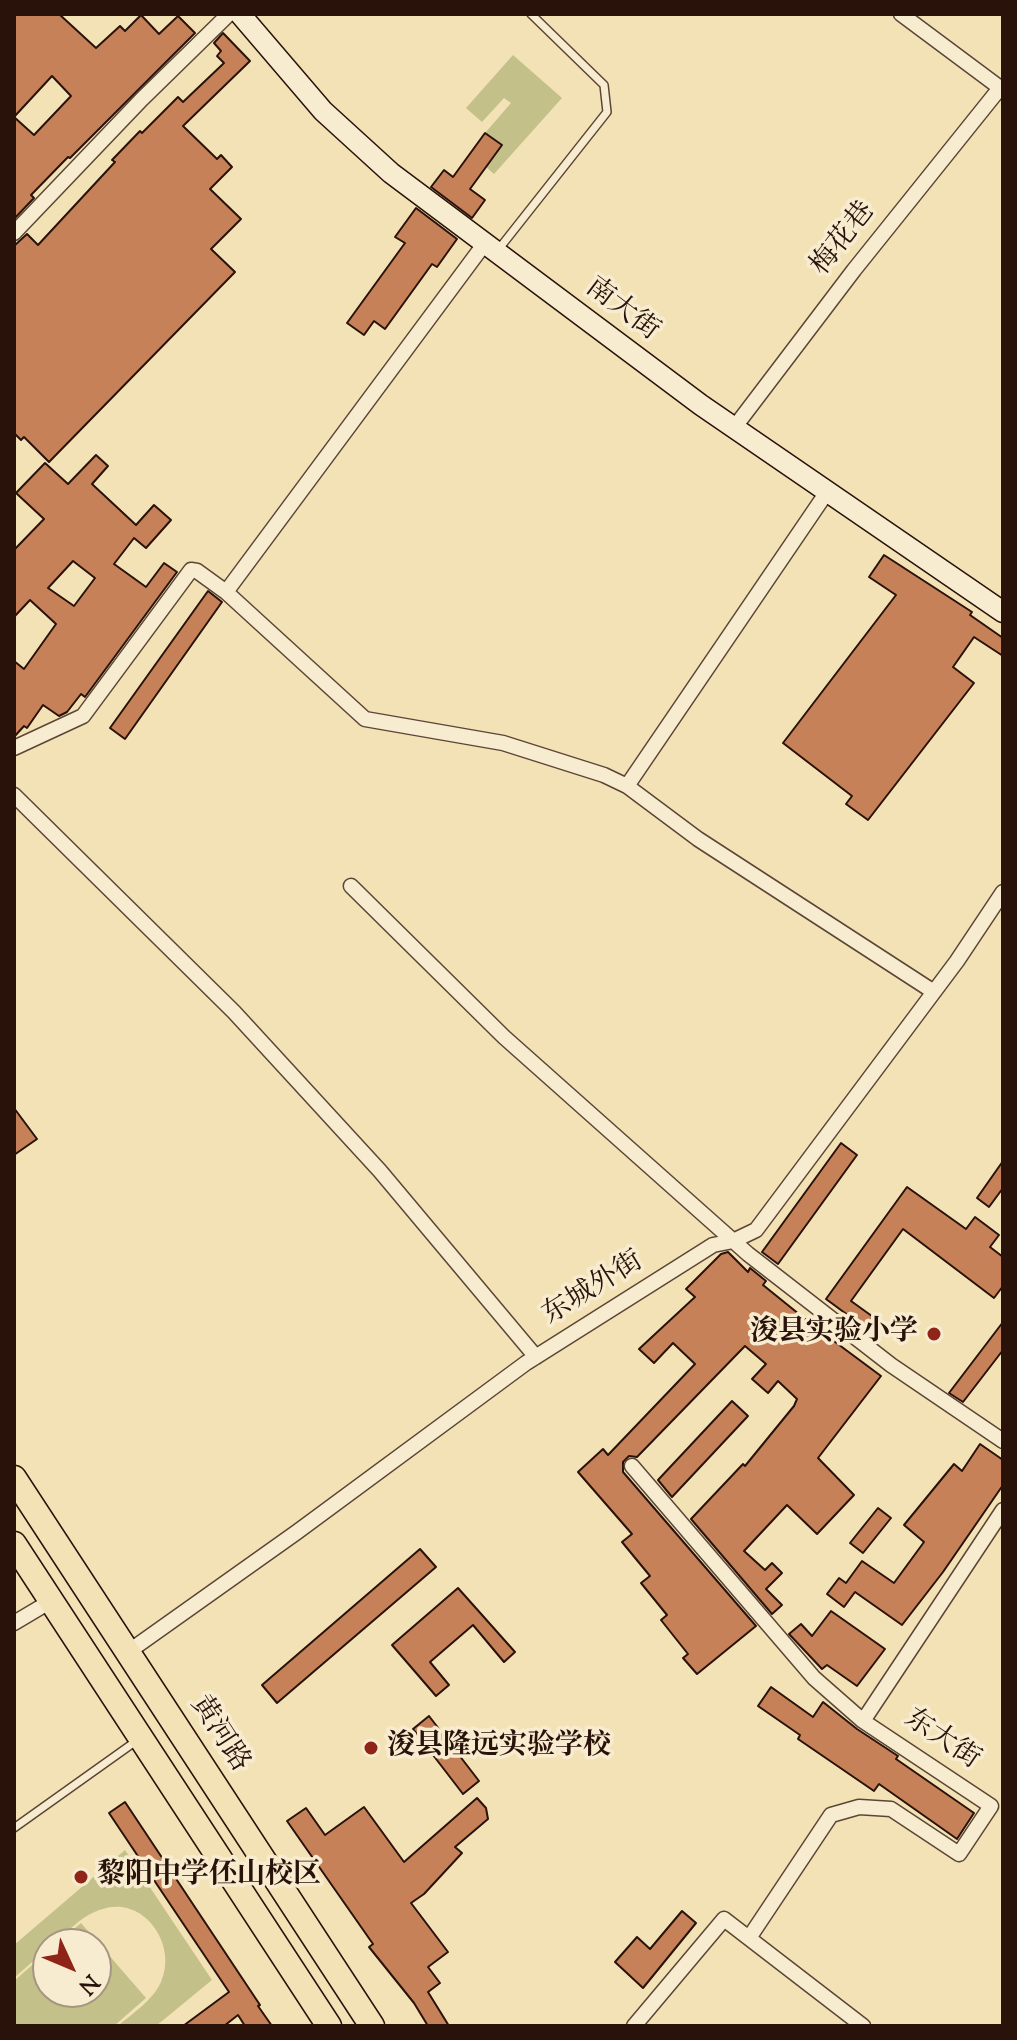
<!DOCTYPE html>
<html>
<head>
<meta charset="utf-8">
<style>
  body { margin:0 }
  #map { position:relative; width:1017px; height:2040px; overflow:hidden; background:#f4e2b7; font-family:"Sorts Mill Goudy",serif }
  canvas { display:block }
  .frame { position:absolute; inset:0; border:16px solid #28120a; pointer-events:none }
  .north { position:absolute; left:32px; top:1928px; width:80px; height:80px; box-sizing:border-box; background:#f8ecd0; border:2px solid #a59581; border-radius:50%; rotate:134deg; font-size:22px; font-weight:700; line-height:32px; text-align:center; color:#28120a }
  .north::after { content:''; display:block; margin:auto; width:28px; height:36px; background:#8f2418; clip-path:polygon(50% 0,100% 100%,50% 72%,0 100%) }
</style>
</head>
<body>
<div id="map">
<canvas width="1017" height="2040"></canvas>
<div class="frame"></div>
<div class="north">N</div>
</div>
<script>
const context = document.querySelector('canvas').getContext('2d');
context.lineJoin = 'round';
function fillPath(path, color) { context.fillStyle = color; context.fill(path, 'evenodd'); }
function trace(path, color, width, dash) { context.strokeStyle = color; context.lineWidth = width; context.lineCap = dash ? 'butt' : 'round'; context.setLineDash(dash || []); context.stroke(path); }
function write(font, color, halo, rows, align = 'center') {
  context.font = font + ' "Sorts Mill Goudy","Noto Serif SC",serif'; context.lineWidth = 7; context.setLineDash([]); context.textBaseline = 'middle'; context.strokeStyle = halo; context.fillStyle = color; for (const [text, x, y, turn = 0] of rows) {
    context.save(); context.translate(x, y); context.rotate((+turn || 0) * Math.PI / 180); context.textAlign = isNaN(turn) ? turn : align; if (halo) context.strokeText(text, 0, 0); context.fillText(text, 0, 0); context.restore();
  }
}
fillPath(new Path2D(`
  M513,55L562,98L494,174L486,167L502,145L485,133L511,103L504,98L482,122L466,108Z
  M125,1850L212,1980L156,2026H118C133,2013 153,2000 161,1982C178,1945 144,1896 103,1909C83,1914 69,1931 53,1944H48V1948L14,1978V1945Z
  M81,1923L146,1998L114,2026H14V1981L48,1951V1992H96V1944H56Z`), '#c4c089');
const building = new Path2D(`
  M14,14H59L96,48L120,26L125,31L141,15L159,34L178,16L195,33L70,158L68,157L31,195L34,198L14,219ZM52,76L71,96L34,135L14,117Z
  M223,33L250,61L183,126L217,159L221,155L232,167L210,189L241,219L211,249L235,272L49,462L24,437L21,440L14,433V246L27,234L38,245L115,162L112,160L140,131L142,133L178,97L183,102L224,63L217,56L221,51L214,43Z
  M485,133L502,145L470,189L485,200L472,218L431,187L444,170L453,177Z
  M416,208L457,239L437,267L432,264L385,329L374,321L364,335L347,323L405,243L395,237Z
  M96,455L108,466L92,484L136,525L154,505L171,520L146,548L134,538L114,564L146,587L164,563L177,572L85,697L81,694L67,712L59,716L43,705L27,728L24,726L14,737V661L24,669L56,624L30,600L14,617V550L44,519L16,493L45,463L68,484ZM73,561L95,578L74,606L48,588Z
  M884,555L972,612L970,615L1003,638V656L974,637L953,667L974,683L868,820L846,804L852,796L783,743L896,595L869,577Z
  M208,591L222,602L125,739L110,728Z
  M14,1108L37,1139L14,1155Z
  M841,1143L857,1155L778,1264L762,1252Z
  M1003,1161V1188L989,1207L977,1198Z
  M907,1187L966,1229L975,1217L999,1235L990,1247L1003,1257V1286L994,1298L903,1229L851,1301L876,1319L868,1330L826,1299Z
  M728,1252L748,1272L750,1268L766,1281L763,1285L815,1327L881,1376L818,1458L854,1495L817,1534L787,1505L744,1551L765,1570L772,1563L782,1573L766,1589L782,1605L772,1614L691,1519L743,1464L745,1466L794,1406L797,1399L778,1381L768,1393L752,1379L766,1364L745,1346L637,1457L629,1456L623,1462V1472L756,1626L697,1674L683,1658L688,1654L661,1620L667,1615L641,1583L650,1576L622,1542L632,1534L578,1472L603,1449L608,1455L695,1364L673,1343L654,1363L639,1349L695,1297L686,1289L721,1254Z
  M1003,1322V1350L963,1402L949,1393Z
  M732,1401L748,1416L672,1497L658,1480Z
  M980,1444L1003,1460V1485L943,1572L902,1625L855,1592L844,1607L827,1594L839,1578L846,1583L862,1561L894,1583L924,1542L904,1525L954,1464L962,1471Z
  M878,1508L891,1518L863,1553L850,1543Z
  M420,1549L436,1567L277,1703L262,1685Z
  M458,1588L515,1652L504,1662L473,1625L430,1662L449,1685L436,1696L392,1645Z
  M831,1611L885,1649L857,1686L827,1665L822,1669L789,1634L801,1624L812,1636Z
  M771,1687L813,1717L823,1702L857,1729L898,1756L896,1759L974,1813L957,1839L879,1784L874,1791L798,1739L800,1735L758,1706Z
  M429,1716L479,1781L463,1794L413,1729Z
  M477,1798L486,1808L488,1819L455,1847L462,1853L424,1894L411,1903L448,1952L428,1967L440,1983L428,1992L449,2026H428L414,2003L369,1947L373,1944L287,1821L306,1808L325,1835L364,1807L404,1862Z
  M125,1802L260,2005L258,2006L272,2026H245L238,2015L224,2026H183L229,1992L109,1813Z
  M682,1911L696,1923L643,1988L615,1962L637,1937L650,1949Z`);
fillPath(building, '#c78158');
trace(building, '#28120a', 2);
const lane = new Path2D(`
  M498,250L607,112L604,85L531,14
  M14,1828L139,1739`);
const street = new Path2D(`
  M901,14L1003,90
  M14,233L142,99L229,14
  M734,428L854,270L1000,88
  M226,592L365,719L503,743L604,775L627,786L698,839L934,992
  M14,748L83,716L191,570L197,571L226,592L485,243
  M627,786L827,492
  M14,795L234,1012L380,1171L536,1357
  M351,886L504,1037L748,1254L891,1365L1003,1441
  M632,1466L814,1678L863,1721
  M14,1623L51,1601
  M128,1652L297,1532L526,1363L713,1245L733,1241L756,1230L957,961L1003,892
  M749,1938L831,1815L859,1807L891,1809L959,1854L991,1806L863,1721L1003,1510
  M634,2026L724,1919L863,2026`);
const secondary = new Path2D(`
  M240,14L323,111L391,173L701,405L1003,612`);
const primary = new Path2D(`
  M14,1478L372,2026
  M14,1544L329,2026`);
trace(lane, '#5b4635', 10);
trace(street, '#5b4635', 17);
trace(secondary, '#28120a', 23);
trace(primary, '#28120a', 27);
trace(lane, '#f8ecd0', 7);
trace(street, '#f8ecd0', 14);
trace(secondary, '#f8ecd0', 20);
trace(primary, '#f4e2b7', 24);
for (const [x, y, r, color] of [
  [934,1334,8,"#8f2418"],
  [371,1748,8,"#8f2418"],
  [81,1877,8,"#8f2418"]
]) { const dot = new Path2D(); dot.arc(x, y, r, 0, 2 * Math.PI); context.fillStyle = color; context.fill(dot); trace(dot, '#f8ecd0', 3); }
write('28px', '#28120a', '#f8ecd0', [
  ["梅花巷",845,240,-52],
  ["南大街",621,311,37],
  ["东城外街",594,1290,-32],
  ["黄河路",218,1735,57],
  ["东大街",941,1741,34]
]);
write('bold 28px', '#28120a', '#f8ecd0', [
  ["浚县实验小学",918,1334,"right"],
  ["浚县隆远实验学校",387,1748],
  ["黎阳中学伾山校区",97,1877]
], 'left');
</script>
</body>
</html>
